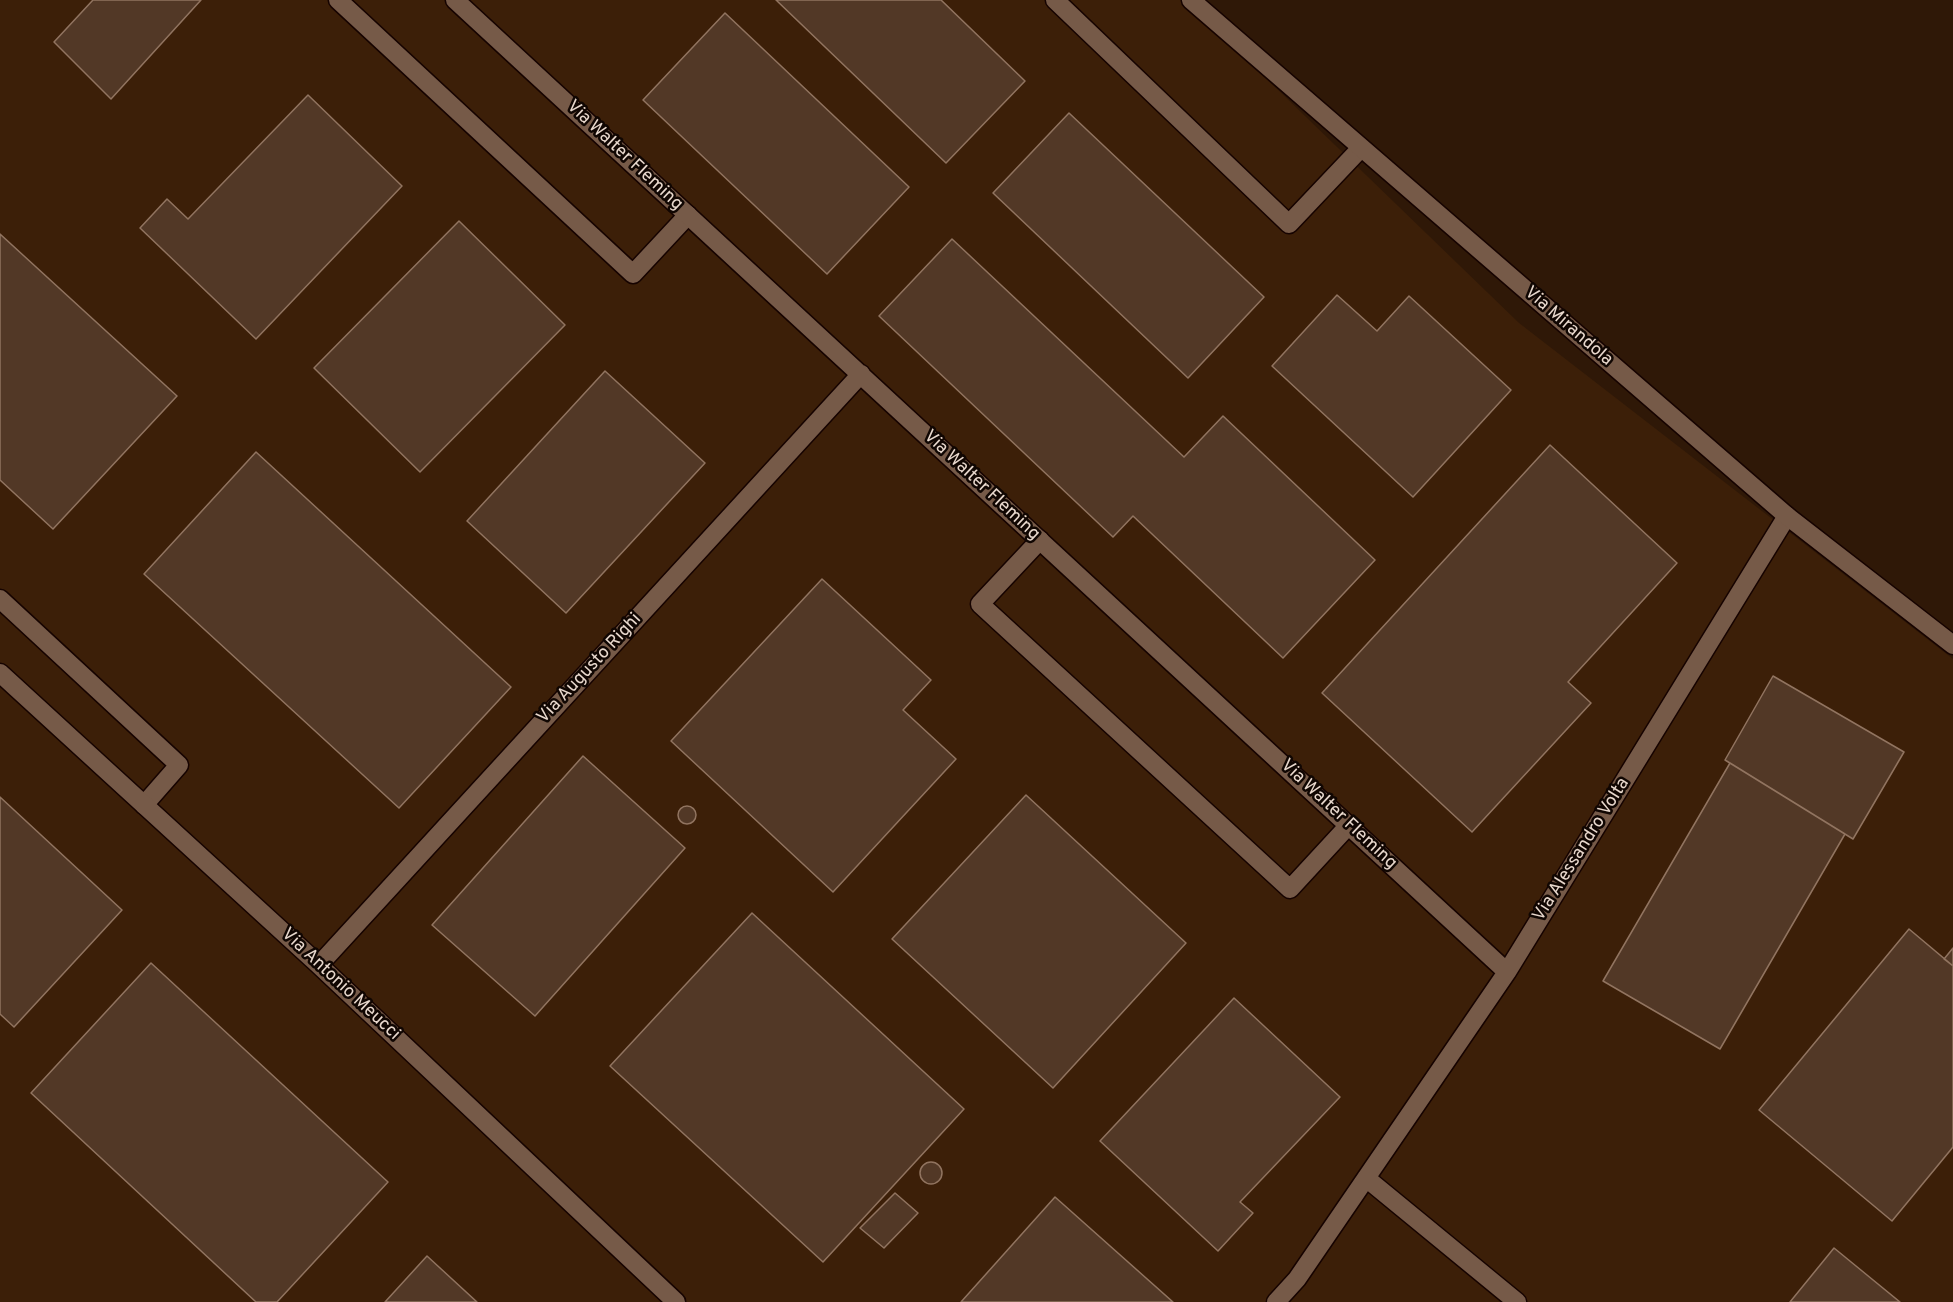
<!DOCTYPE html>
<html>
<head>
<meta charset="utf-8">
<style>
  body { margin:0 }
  canvas { display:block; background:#2f1807 }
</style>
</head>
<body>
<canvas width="1953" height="1302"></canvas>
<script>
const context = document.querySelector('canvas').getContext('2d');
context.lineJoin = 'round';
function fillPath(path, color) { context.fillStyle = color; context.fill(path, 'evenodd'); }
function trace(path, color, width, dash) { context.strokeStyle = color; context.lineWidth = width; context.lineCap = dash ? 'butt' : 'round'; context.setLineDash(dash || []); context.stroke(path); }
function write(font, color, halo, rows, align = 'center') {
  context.font = font + ' Overpass,sans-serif'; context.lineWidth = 5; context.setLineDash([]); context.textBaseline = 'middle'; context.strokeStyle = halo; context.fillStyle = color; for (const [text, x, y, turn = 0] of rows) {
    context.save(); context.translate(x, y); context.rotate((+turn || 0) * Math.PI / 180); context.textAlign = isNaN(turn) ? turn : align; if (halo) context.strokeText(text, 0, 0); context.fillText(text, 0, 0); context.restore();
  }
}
fillPath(new Path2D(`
  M0,0H1185L1519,323L1953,659V1302H0Z`), '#3c1f08');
const building = new Path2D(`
  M93,0H201L111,99L54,42Z
  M776,0H941L1025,81L946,163Z
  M725,13L909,187L827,274L643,100Z
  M308,95L402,186L256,339L140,228L167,199L188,219Z
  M1069,113L1264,297L1188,378L993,193Z
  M459,221L565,325L420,472L314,368Z
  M0,234L177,396L53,529L0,480Z
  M952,239L1184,457L1223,416L1375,560L1283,658L1133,516L1113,537L879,316Z
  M1337,295L1377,331L1409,296L1511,390L1413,497L1272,366Z
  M605,371L705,463L566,613L467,521Z
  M1550,445L1677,563L1568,682L1591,703L1472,832L1322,693Z
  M256,452L511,687L399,808L144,574Z
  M822,579L931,680L903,710L956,759L833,892L671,741Z
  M1773,676L1904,752L1853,839L1725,760Z
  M583,756L685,848L535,1016L432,925Z
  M1730,763L1845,834L1720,1049L1603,981Z
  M1026,795L1186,943L1053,1088L892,939Z
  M0,797L122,910L14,1027L0,1014Z
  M678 815a9 9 0 1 1 18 0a9 9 0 1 1-18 0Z
  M752,913L964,1109L823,1262L610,1066Z
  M1909,929L1953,966V1147L1892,1221L1759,1110Z
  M1953,948V966L1944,959Z
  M151,963L388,1182L277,1302H256L31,1093Z
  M1234,998L1340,1097L1240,1202L1253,1213L1218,1251L1100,1141Z
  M920 1173a11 11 0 1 1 22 0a11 11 0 1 1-22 0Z
  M895,1193L918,1213L884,1248L860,1228Z
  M1055,1197L1173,1302H961Z
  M1834,1248L1900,1302H1790Z
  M427,1256L477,1302H385Z`);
fillPath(building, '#523826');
trace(building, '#917460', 1.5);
const service = new Path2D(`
  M338,0L633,274L688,215
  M1055,0L1289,224L1361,148
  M1040,540L980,604L1290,889L1349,825
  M0,599L179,765L144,805`);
const minor = new Path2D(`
  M455,0L1507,972
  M0,673L319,965L676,1302
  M319,965L861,374
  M1366,1178L1517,1302
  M1276,1302L1297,1279L1507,972L1787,516`);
const tertiary = new Path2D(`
  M1191,0L1787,516L1953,645`);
trace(service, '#160300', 21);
trace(minor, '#160300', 21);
trace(tertiary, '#160300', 21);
trace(service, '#765a48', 18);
trace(minor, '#765a48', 18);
trace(tertiary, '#765a48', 18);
write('18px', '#e8d8cd', '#100602', [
  ["Via Walter Fleming",624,156,43],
  ["Via Mirandola",1568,327,41],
  ["Via Walter Fleming",981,486,43],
  ["Via Augusto Righi",590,669,-47],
  ["Via Walter Fleming",1338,815,43],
  ["Via Alessandro Volta",1582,850,-58],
  ["Via Antonio Meucci",340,985,43]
]);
</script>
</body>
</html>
